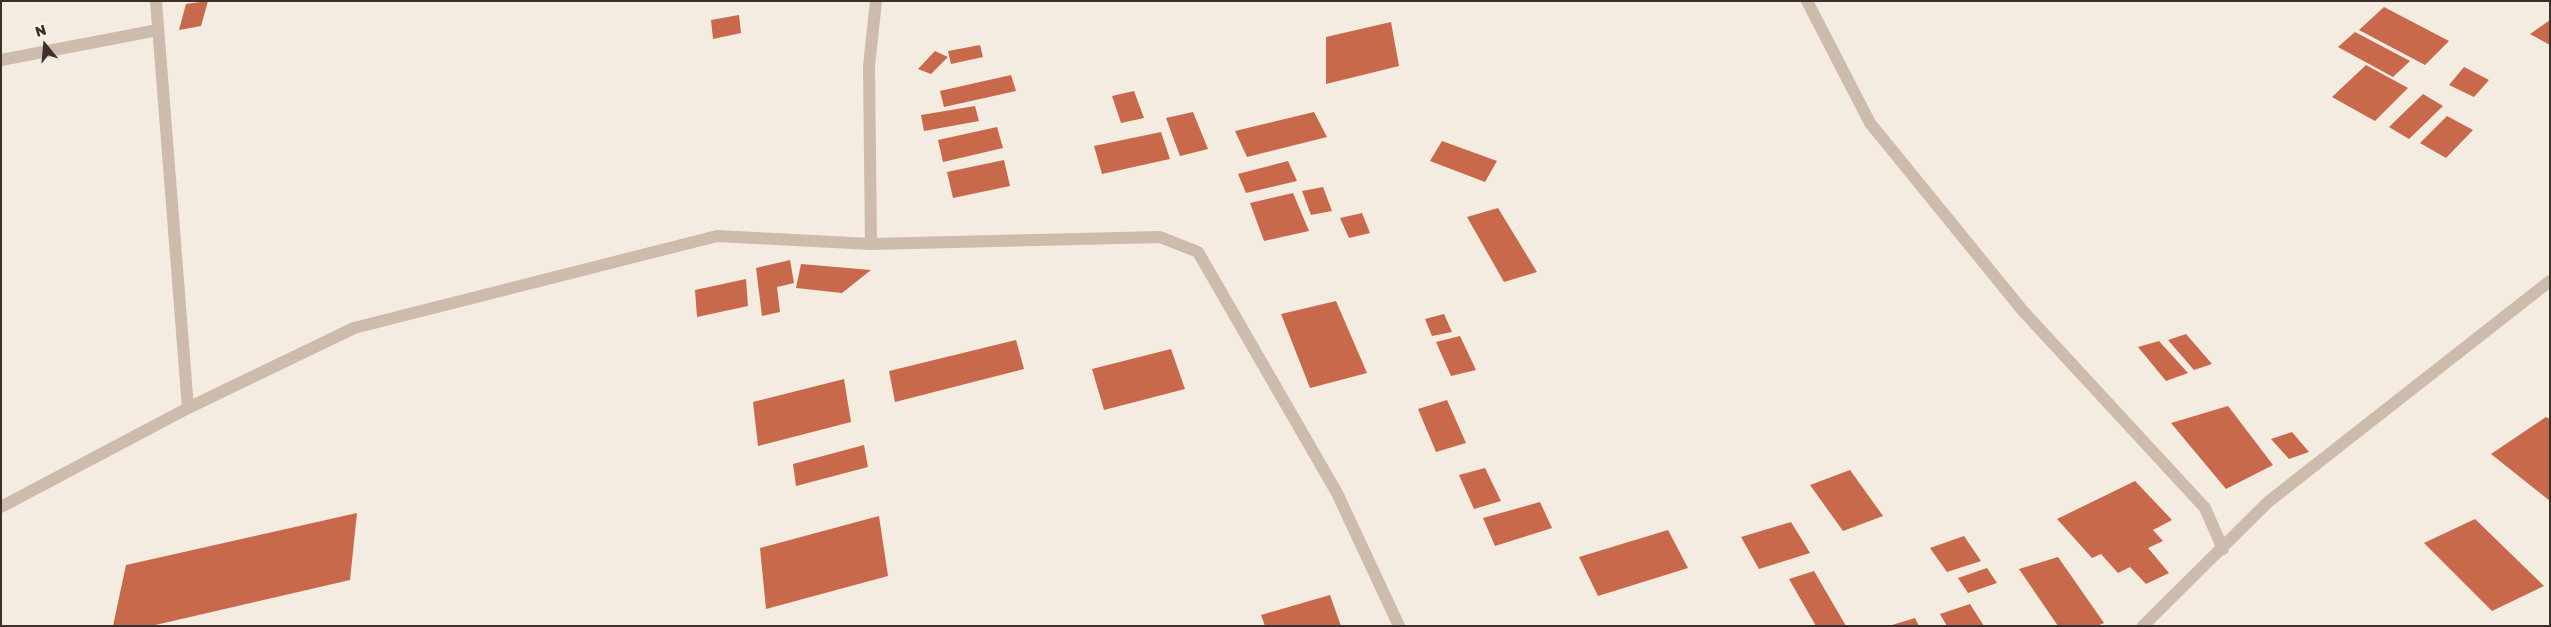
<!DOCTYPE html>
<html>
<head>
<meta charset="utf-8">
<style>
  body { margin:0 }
  #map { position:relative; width:2551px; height:627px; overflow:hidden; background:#f4ebe1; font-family:"Golos Text",sans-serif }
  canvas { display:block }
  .frame { position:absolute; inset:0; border:2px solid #3b302b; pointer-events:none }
  .north { position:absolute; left:20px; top:20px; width:50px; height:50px; -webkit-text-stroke:4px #fbf5ee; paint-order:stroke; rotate:343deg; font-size:14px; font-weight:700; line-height:20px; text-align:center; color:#3b302b }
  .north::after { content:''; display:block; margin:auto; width:18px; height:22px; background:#3b302b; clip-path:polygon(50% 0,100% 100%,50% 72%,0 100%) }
</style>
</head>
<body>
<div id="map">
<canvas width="2551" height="627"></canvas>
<div class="frame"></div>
<div class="north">N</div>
</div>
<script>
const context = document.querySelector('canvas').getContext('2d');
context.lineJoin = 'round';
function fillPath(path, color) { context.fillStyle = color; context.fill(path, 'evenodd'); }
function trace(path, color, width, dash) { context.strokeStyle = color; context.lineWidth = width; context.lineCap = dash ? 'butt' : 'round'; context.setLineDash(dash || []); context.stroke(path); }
fillPath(new Path2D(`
  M208,1L201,26L179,30L186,4Z
  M2384,7L2449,41L2425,65L2359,30Z
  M739,15L741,33L713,39L711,20Z
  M2550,20V45L2530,34Z
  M1391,22L1399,66L1326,84V37Z
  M2355,32L2410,61L2393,77L2338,47Z
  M980,45L983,57L951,64L948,51Z
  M935,51L948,57L931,74L918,69Z
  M2366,65L2408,88L2375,121L2332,97Z
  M2464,67L2489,80L2474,97L2449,85Z
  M1011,75L1016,91L944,107L940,91Z
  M1134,91L1144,118L1121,123L1112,96Z
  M2423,94L2443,106L2409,139L2389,127Z
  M975,106L979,121L924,131L921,115Z
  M1193,112L1208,149L1180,156L1166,118Z
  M1314,112L1327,137L1247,157L1235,131Z
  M2447,116L2473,130L2446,158L2420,143Z
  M997,127L1003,148L943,162L938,140Z
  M1161,132L1170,159L1102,174L1094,146Z
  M1442,141L1497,161L1485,182L1430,161Z
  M1004,160L1010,186L953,198L947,172Z
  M1288,161L1297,181L1246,193L1238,174Z
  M1323,187L1332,211L1311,215L1302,191Z
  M1293,193L1309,231L1264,241L1250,203Z
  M1498,208L1537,272L1504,282L1467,217Z
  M1362,213L1370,233L1349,238L1340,218Z
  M790,260L794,283L777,287L780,312L762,316L756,268Z
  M801,264L871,270L842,293L796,288Z
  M746,279L748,306L697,317L695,290Z
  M1336,301L1367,373L1310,388L1281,314Z
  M1444,314L1452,332L1432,336L1425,319Z
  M2186,334L2212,364L2194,370L2168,340Z
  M1460,336L1476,370L1451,376L1436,342Z
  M1016,340L1024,369L895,402L889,371Z
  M2159,341L2188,373L2166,381L2138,347Z
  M1171,349L1185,389L1104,410L1092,369Z
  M844,379L851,422L758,446L753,402Z
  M1447,400L1466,443L1436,452L1418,409Z
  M2228,406L2273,465L2226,489L2171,423Z
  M2546,417L2550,419V501L2491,454Z
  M2292,432L2309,452L2289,459L2271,439Z
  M864,445L868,467L796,486L793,464Z
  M1485,468L1501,501L1474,509L1459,475Z
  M1850,470L1883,516L1843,531L1810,485Z
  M2135,481L2172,520L2153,530L2163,541L2148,548L2169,573L2146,584L2130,567L2118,573L2101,554L2092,558L2057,519Z
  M1540,502L1552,528L1495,546L1483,518Z
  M357,513L350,580L151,626H113L126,565Z
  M879,516L888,576L766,609L760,548Z
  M2475,519L2544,586L2492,611L2424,543Z
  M1791,522L1810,553L1759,569L1741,537Z
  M1668,530L1688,568L1598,596L1579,557Z
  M1964,536L1981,561L1947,572L1930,548Z
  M2058,557L2104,623L2097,626H2058L2019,569Z
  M1987,568L1997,583L1968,593L1958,578Z
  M1814,571L1846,626H1816L1789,579Z
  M1330,595L1341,626H1265L1261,615Z
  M1970,604L1984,626H1947L1940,614Z
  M1915,618L1919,626H1893L1892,625Z`), '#c8694b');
trace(new Path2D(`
  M156,1L188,408
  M1807,1L1870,123L2023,311L2205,508L2223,549
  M1,60L158,30
  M871,244L869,66L876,1
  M1,507L188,408L354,328L717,236L871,244L1160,237L1198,252L1337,493L1399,626
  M2143,626L2268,502L2550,281`), '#cdbbac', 12);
</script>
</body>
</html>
